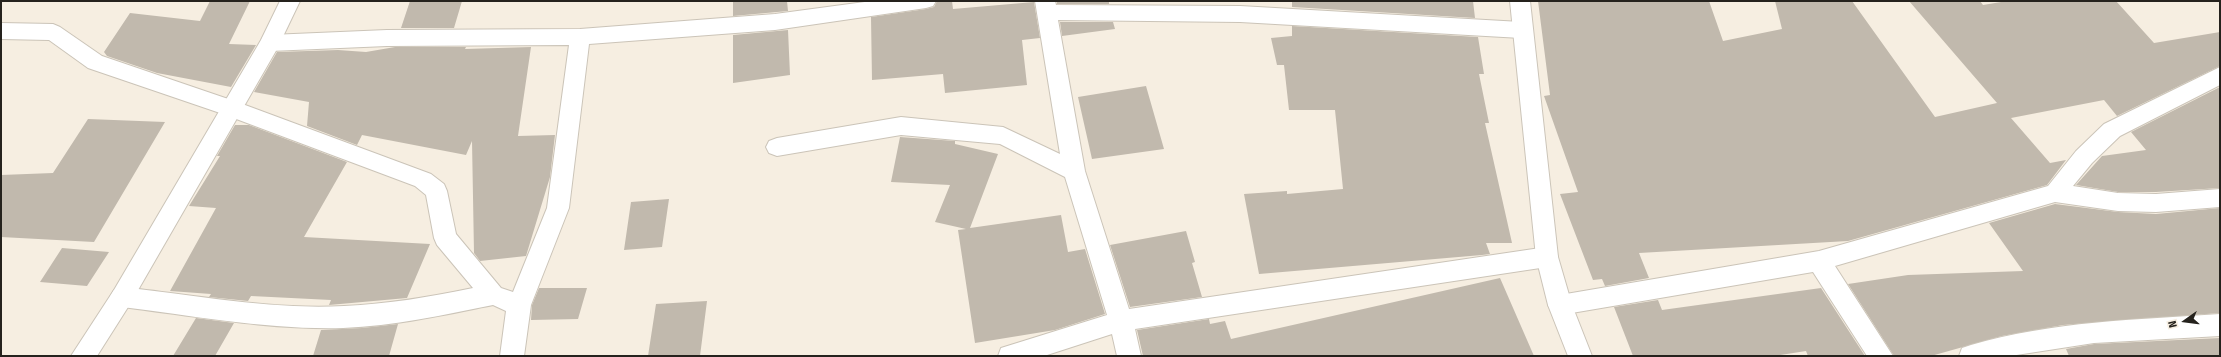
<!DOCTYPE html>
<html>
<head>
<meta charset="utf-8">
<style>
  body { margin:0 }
  #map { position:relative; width:2221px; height:357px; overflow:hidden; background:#f6eee1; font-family:"Fira Sans Condensed",sans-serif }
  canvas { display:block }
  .frame { position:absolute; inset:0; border:2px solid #25221d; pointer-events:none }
  .north { position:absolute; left:2165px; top:301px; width:40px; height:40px; -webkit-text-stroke:3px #f6eee1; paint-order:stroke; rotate:256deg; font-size:11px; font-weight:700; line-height:16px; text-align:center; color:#25221d }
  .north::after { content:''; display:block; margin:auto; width:14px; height:18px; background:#25221d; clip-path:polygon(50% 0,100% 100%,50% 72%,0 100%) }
</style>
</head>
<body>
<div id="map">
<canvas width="2221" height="357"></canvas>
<div class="frame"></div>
<div class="north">N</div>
</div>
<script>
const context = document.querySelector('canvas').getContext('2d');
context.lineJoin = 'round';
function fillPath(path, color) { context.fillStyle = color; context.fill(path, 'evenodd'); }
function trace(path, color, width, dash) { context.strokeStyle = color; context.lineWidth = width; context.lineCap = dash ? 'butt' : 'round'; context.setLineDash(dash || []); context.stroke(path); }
fillPath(new Path2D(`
  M210,1H250L229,44L256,45L231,87L157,73L107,56L104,52L130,13L200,21Z
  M410,1H462L454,28H401Z
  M733,1H787L788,11L733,16Z
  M937,1H952L953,9L1034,2L1040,38L1022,40L1027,85L945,93L943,74L872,80L871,17L926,9L934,7Z
  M1057,1H1109V4H1057Z
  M1292,1H1473L1475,18L1292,7Z
  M1538,1H1709L1723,41L1782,29L1775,1H1852L1935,117L1997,103L1909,1H1980L1983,5L2007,1H2116L2154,43L2220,32V66L2117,116L2104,100L2011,118L2050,163L2066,160L2047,185L1848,241L1639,253L1649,278L1605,286L1602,279L1593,280L1560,194L1578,192L1544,96L1550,95Z
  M1060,22H1113L1115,29L1062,36Z
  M1292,26L1478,37L1484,74H1479L1489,123H1485L1512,243H1486L1490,254L1482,255L1259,274L1244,194L1287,191V194L1343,189L1335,110H1289L1284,65H1277L1271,38L1292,36Z
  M788,30L790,75L733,83V35Z
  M395,47H466L465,49L531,47L518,136L555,135L550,177L526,256L480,261L474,253L472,141L466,155L362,135L357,145L307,126L309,102L254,92L277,52L338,50L366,52Z
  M1146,86L1164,149L1092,159L1078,97Z
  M2220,87V188L2156,192H2118L2076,185L2102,156L2146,150L2131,132Z
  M88,119L165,122L94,242L1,237V175L53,173Z
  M235,125H249L347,162L304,237L430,244L407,298L329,305L331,300L251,296L248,301L209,297L211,294L170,291L216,208L189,206L220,156H217Z
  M900,137L955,141V144L998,154L970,228L1061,215L1068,252L1085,249L1105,314L1055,330L975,343L958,230L966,229L935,222L950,185L891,182Z
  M669,199L662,247L624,250L631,202Z
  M2055,204L2118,212L2156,214L2220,208V313L2063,325L2002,336L1931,356H1894L1848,284L1908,275L2023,271L1989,223Z
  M1186,231L1195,262L1192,263L1202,297L1130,307L1110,245Z
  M62,248L109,252L87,286L40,282Z
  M1500,278L1534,356H1143L1137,330L1209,319L1210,324L1225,321L1231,339Z
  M539,288H587L578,319L531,320L532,305Z
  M1821,288L1865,356H1808L1806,351L1774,356H1633L1614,307L1658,300L1662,310Z
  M707,301L700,356H648L656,304Z
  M196,318L234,323L215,356H173Z
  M398,324L389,356H313L321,330L362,328Z
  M2220,338V356H2069L2066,349L2094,344Z`), '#c1b9ad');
const street = new Path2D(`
  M872,1H936L933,6L926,8L775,30L589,44L569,208L531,305L524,356H500L506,311L493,305C443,315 394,326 343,328C269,330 195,316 122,307L114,304L110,297L114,290L122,287C195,295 270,310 344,306C388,304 430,297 473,288L437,245L434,238L426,195L415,186L223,114L88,68L49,40L1,39V23L53,24L60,27L102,56L237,102L431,174L444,184L447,191L456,234L501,288L513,292L547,208L569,45L387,46L270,51L263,49L260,43L263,37L270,35L387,30L580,29L775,14Z
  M1035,1H1055L1056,5L1240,6L1521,22L1528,25L1531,30L1528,35L1521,38L1240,22L1058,20L1085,171L1129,309L1547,247L1555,250L1558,257L1555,264L1547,267L1135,329L1141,356H1117L1112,334L1044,356H998L1001,348L1107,315L1065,177L1000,144L901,135L777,156L769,153L766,147L769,141L777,138L901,117L1003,127L1060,154Z
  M2220,67V85L2120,136L2092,163L2073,186L2118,193L2156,194L2220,189V207L2156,212L2118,211L2055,202L1835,266L1893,356H1867L1813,272L1560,315L1552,312L1548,305L1552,298L1560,295L1819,251L2048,186L2076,151L2104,124Z
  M2220,314V336L2094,343L2010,356H1959L1962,348L1971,345C2053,321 2136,320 2220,314Z`);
const secondary = new Path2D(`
  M280,1H300L277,49L130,304L97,356H71L114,290L261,40Z
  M1510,1H1530L1558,257L1572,305L1592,356H1568L1548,305L1536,257Z`);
trace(street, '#cbc4b8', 2);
trace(secondary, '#cbc4b8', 2);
fillPath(street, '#fff');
fillPath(secondary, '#fff');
</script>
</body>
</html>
